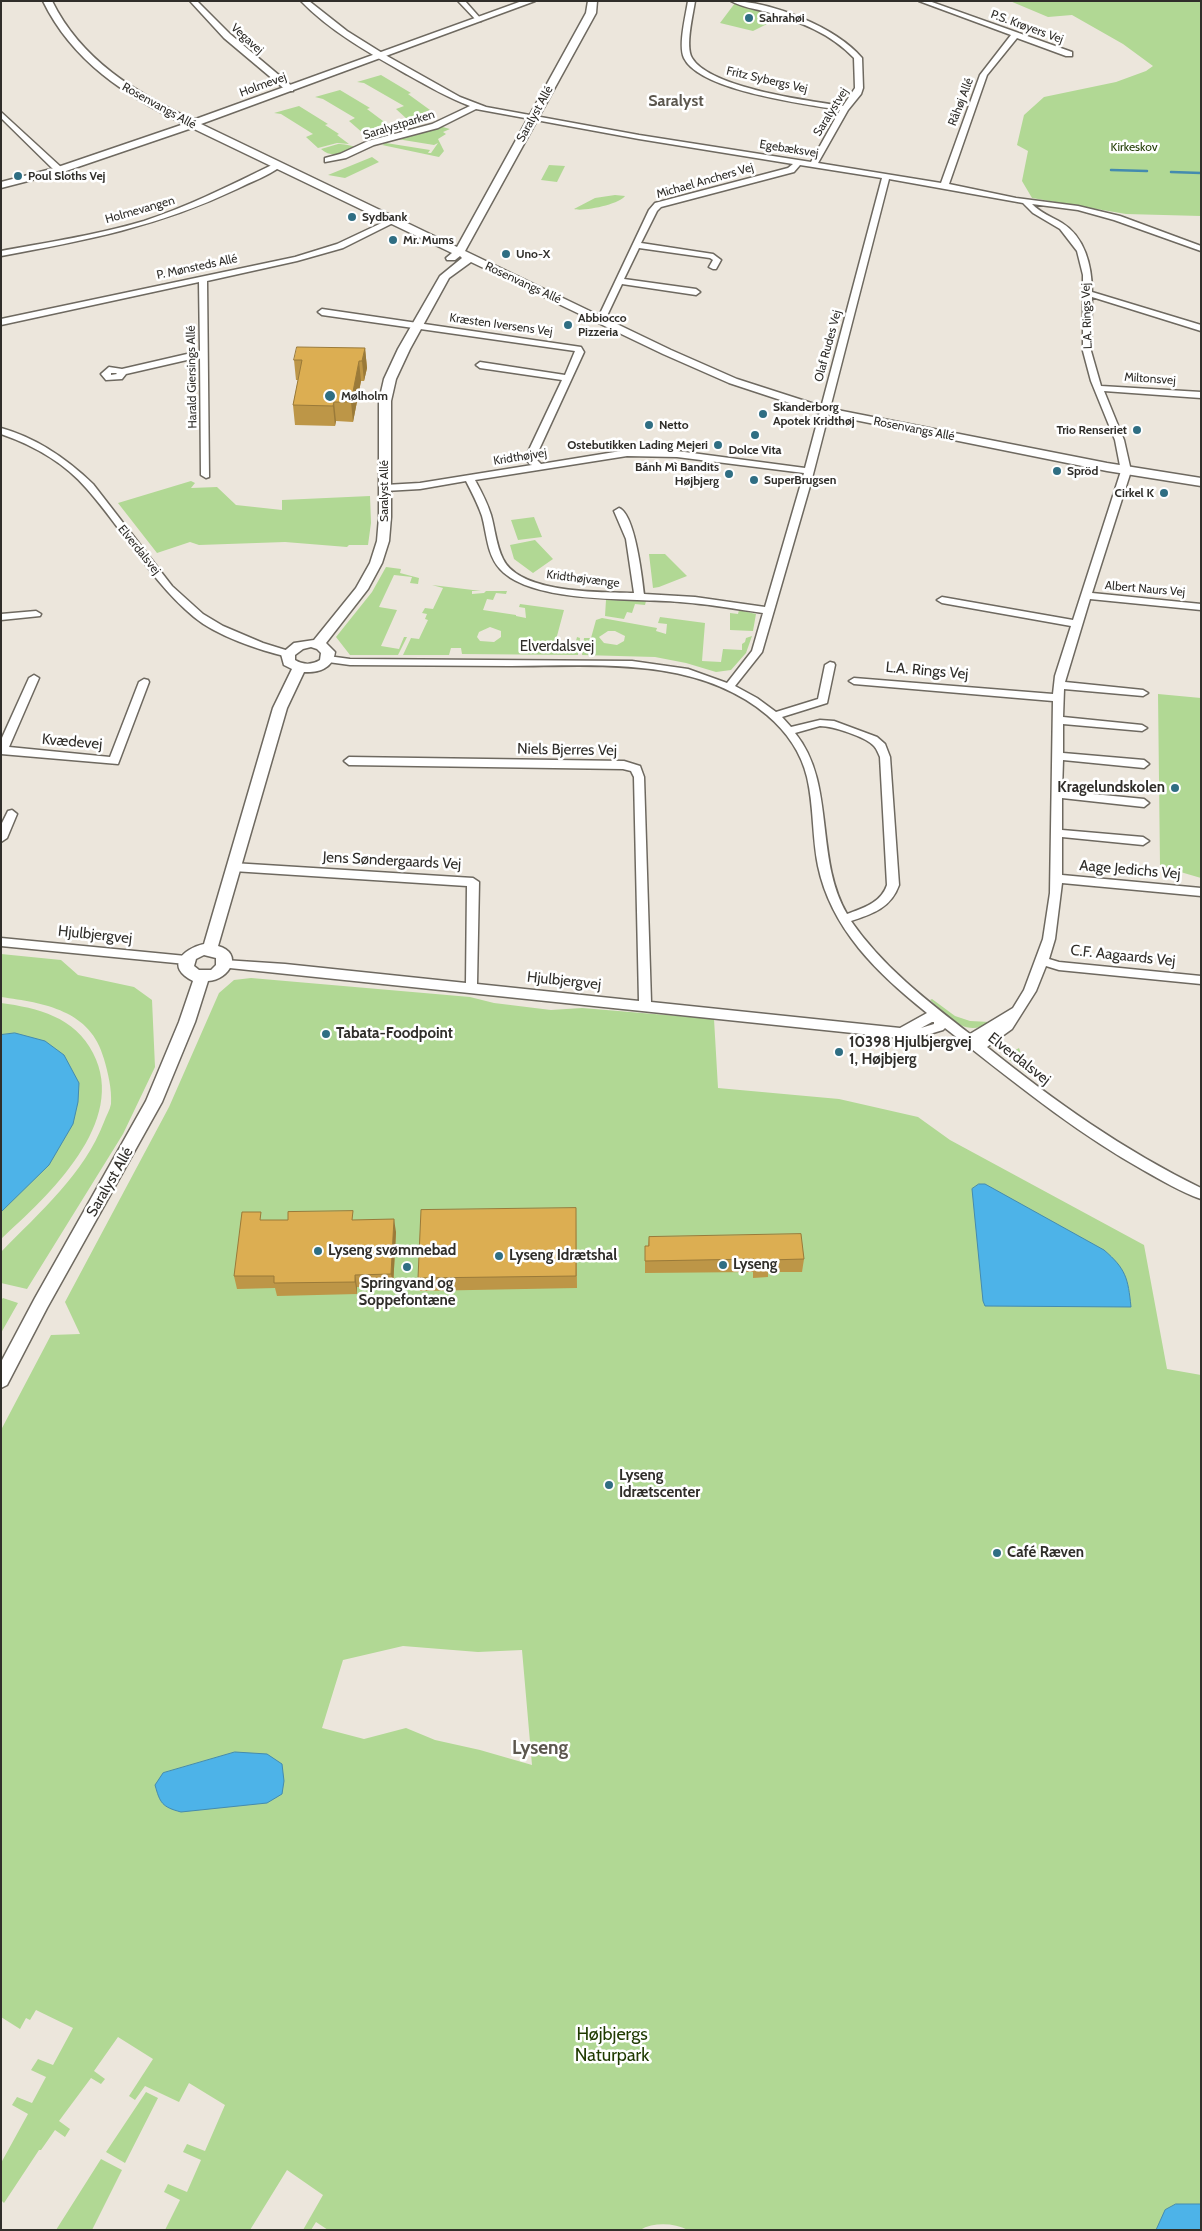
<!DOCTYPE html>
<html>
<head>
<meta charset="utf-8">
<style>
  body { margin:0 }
  #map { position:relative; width:1202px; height:2231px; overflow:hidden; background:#ece6dc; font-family:Cabin,sans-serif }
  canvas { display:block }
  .frame { position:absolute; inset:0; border:2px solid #302e2a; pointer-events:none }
</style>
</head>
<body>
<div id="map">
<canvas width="1202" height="2231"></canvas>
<div class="frame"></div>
</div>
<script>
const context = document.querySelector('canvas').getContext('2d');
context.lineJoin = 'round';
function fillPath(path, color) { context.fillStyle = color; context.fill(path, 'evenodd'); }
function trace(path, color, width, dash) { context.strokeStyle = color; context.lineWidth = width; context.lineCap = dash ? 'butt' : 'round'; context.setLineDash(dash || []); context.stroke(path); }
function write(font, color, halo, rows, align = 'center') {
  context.font = font + ' Cabin,sans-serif'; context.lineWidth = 5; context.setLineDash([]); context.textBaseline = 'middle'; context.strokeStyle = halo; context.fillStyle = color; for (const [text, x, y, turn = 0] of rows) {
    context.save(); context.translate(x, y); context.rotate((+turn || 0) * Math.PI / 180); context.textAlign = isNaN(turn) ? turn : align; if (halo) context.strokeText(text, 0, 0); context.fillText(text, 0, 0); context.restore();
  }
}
fillPath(new Path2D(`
  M1010,1H1201V216L1126,214L1032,198L1022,181L1028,151L1017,145L1024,115L1044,97L1116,82L1146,71L1153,66L1123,44L1072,15L1048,17Z
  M735,3L781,17L753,31L720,23Z
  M381,75L411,93L408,94L430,110L424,112L426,114L408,120L396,109L404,106L364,83L357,82Z
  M340,90L370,108L367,109L391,127L376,133L377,134L374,136L369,133L364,134L349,121L355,118L323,99L315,97Z
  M299,106L328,124L325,125L339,134L337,135L349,144L337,143L318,148L306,137L313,134L281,114L274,113Z
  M439,126L450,129L443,132L446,134L438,139L444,151L439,157L382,145L386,143L430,150L428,153H431L438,143L434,145L397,139L417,135Z
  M338,144C343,144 352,145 356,148C343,153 332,159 321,149Z
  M372,157L379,162L345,178L328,175Z
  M549,165L565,166L557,182L541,180Z
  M615,195L625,196C620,204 583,212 574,209L595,198Z
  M191,481L195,483L191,488L217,487L236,505L282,510V500L370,496L371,523L368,545H349L347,547L285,542L199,545L190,542L157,553L118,503Z
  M534,517L542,537L518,540L511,520Z
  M535,540L553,559L533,573L514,559L510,545Z
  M649,554H665L687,576L659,587L653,588Z
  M386,567L401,569L400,573L419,578L418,584L410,583L412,577L394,575L379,607L397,610L381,646L399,649L404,637H407L398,655H350L336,637L372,592Z
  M432,585L481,591H472V594L484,593L486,591H507L506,594L496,593L493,600L487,599L483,610L516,615V616L526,618L525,608L519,607L520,604L564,610L554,647L574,649L577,637L580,638L578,655L462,654L461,648H451L449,655H403L411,638L419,639L428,620L425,619L427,614L422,613L425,608L433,609L443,588ZM490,627L501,631V637L494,642L480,641L477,637L479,632Z
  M606,600L646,601L645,605L635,604L632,613L627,612L624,619L605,616Z
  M739,610L756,614L753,631L730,630V613L738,614Z
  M660,617L705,623L702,661L721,662L723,649L742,650V644L745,642L746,638L752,636L746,653L731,670L716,672L686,663L655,657L582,655L584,638H591L596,620L602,618L657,628L656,631L666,634L667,624L658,623ZM608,631H615L625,636L624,641L617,645L604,643L599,637Z
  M1158,694L1201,698V878L1160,866Z
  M1,954L61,960L78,975L134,987L152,1000L155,1067L123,1134L27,1289L1,1283V1252C40,1212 84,1174 104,1122C106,1116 110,1110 111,1104C112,1089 108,1073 104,1059C91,1010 44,1003 1,997Z
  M251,978L470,997L494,1003L551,1010L582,1008L714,1019L718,1088L839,1099L918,1117L950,1140L1144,1245L1167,1369L1201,1375V2230H688C674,2223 654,2222 640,2230H328L316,2222L311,2230H303L323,2195L287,2170L250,2230H165L180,2200L164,2192L168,2184L187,2192L201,2160L183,2152L187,2144L205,2151L225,2105L189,2083L179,2102L145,2086L135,2100L129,2096L153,2059L118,2037L94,2071L105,2079L101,2084L91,2078L59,2121L70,2129L65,2137L55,2130L41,2150H39L4,2203L1,2200V2163L28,2114L12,2105L17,2097L32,2103L46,2077L31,2070L38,2059L53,2065L73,2028L36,2010L30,2020L26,2018L20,2029L1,2017V1430L51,1335L80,1334L65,1302L169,1107L219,993L234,980ZM403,1646L478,1652L522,1650L532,1765L480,1750L435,1740L406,1728L364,1739L322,1728L343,1660Z
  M932,999L955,1016L970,1021L990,1022C965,1039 949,1016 930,1000Z
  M1,1003C38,1008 75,1017 93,1053C129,1122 48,1196 1,1239Z
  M1019,1048L1028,1075L1005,1056Z
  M3,1298L18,1303L1,1333V1300Z
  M146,2092L158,2098L125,2163L106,2152Z
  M101,2159L122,2170L92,2230H56Z`), '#b1d894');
const water = new Path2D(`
  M15,1033L45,1041L64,1055L79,1083L78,1102L73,1124L49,1165L1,1212V1035Z
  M979,1184H985L1104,1250C1126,1269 1128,1278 1131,1307L985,1306L983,1301L972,1189Z
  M235,1752L267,1754L282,1764L284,1781L282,1794L267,1803L181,1812C162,1807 160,1803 155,1785L163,1773Z
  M1176,2204H1201V2230H1156L1165,2210Z`);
fillPath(water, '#4db3e8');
trace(water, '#448baf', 1);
trace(new Path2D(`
  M1111,170L1147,171
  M1171,172L1201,173`), '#448baf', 2.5);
const minor = new Path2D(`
  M190,1H197L230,34L293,87V91H287L224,38Z
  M301,1H309L347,31L387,56L460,97L486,107L639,135L811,162L840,110C806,104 700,91 684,58C678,45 686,15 688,1H695C693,15 685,46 692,58C710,88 809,101 843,106L855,88L854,58C830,33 801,22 767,12C756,9 741,7 731,1C770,1 836,27 862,58L863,88L861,94L848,110L818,163L941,183L980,75L1011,35L919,1H929L1072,52V56H1066L1017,38L987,75L949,184L1016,198L1078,206L1120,216L1201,246V251L1114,220L1078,210L1032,204C1041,213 1052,217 1062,223C1085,237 1092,266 1092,292L1201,325V331L1092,297L1091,351L1101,386L1201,392V398L1104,391L1124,440L1131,471L1092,593L1201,604V610L1090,599L1065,682L1143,690L1148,693L1143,696L1064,689L1063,717L1142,725L1147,728L1142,731L1063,724V753L1144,760L1149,764L1144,768L1063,760L1062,791L1144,799L1149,803L1144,807L1062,798V830L1143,837L1149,841L1143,845L1062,837V875L1201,888V896L1062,883L1055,939L1049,959L1059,962L1201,976V984L1059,970L1046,966L1036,991L1012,1029L987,1047C1054,1101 1123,1150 1201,1188V1199C1181,1192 1161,1180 1143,1170C1072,1130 1009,1078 945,1028L943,1030L923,1036L901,1038L220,967L218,964L220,961L224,960L285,964L466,983L467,886L233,871L227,867L233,863L473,878L479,882L477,984L639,1001L634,777L631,771L623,769L349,765L344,761L349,757L624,761L640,766L644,777L651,1002L900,1028L927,1013C878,974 831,929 818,866C812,837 814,806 807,777C801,752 786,731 767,715C696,656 597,666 511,666C457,666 404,665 350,665L328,662L323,659L328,656L350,659L632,661L688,669L727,683L752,651L763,613C736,609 708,604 680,602C635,598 531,604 500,569C487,555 487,534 482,516C478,504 472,493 466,481L420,489L385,491L380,488L385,485L420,483L532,465L527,461V454L562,380L480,368L476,365L480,362L565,375L575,351L322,315L318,312L322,309L581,347L584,352L537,454V460L541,464L627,450L677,451L805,468L882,178L800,165L794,172L661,207L657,211L641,243L713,254L721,260L716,269H713L709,267L713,260L710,258L639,248L624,279L696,289L700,292L696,295L622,284L605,320L598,322L597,320L649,210L655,203L788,168L793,164L639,139L476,109L438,128L374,145L346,158L325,162V158L340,154L368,141L432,124L470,106C448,98 428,86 408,75C371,54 331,32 301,1ZM889,179L1023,203L1033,213L1060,229L1077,251L1083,275V351L1091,381L1115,440L1121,471L1073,620L942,597L937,600L942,603L1071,626L1055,676L1053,694L854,678L849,681L854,684L1053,701L1050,893L1043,939L1024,990L1013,1008L970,1034C926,1000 883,967 851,921C872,914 891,908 899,885L890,757L885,744L877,737L834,721L820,720L791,727L782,717L827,703L835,665L834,663L830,662L825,665L818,699L776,712L757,698L735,686L762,652L810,486ZM627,456L677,457L804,473L765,607L695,597L644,594C642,577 635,514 619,508L614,511L626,539L634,593C601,592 520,594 503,559C496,545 495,529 491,515C487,502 481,491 475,480ZM820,726C833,726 866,737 874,746C877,749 878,753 880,757L887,885C881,903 863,908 847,914C814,857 836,783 795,733ZM932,1022H934V1024L921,1028Z
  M458,1H465L481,19V21H477Z
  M1,112L62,168V172H56L1,118Z
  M274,164L281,166C269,176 250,182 237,189C157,227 87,240 1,256V251C49,242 97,235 144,221C189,206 231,185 274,164Z
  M390,219L397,221L343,248L297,261L207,281L209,477L206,478L201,475L200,357L126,374L122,379L106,380L101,374L109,367L122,369L200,351L199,282L1,325V319L295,257L337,244ZM111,373H116L117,374L111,375Z
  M1,428C37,438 67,459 93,484L172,586L203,614L223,626L263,643L292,652V656L288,657C259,650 217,636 194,617C151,581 124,531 87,489C65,463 33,445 1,434Z
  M36,611L41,614L40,616L1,620V614Z
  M34,675L39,678L9,747L110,757L139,682L144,679L148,680L149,682L118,764L1,754V740L29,678Z
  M12,810L17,814L7,838L1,842V825L8,811Z
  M1,938L186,956L192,960L186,964L1,946Z`);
const tertiary = new Path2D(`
  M43,1H52C81,60 136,93 193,120L522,1H535L201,124L457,247L586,13L588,1H597L596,13L465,251L671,350L737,379L827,408L1107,463L1201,478V486L1107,471L820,413L729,383L663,354L471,262L449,278L410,349L396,379L391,401V517L389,541L382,563L368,589L326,643L335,652C333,668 319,673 304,672L287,708L218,946C244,953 230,980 208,981L195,1022L162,1102L47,1308L7,1385L1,1388V1362L35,1298L146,1101L179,1022L193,981C165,967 182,949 204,944L273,708L292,669L284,665L281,654L294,643L314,640L356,588L370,563L377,541L379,517V401L384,379L398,349L440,276L462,258L460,256L455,260H447L446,258L452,253L192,128L63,172L1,188V182L55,168L184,124C126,96 72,61 43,1ZM311,647L317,649L321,653L320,660C312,665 303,665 295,660V655L303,649ZM204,955L216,958V965L211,970H199L194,966L196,959Z`);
trace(minor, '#6e6960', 3);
trace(tertiary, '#6e6960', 3);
fillPath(minor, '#fff');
fillPath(tertiary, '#fff');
fillPath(new Path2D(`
  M365,348L367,368L364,381H361L353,422L336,421L335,426L295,425L293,405L298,380H296L294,360Z
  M576,1208L577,1288L420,1291L418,1278Z
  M354,1220L396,1232L393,1287H357V1294L277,1296L275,1288L237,1289L234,1276Z
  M649,1237L804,1259L802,1272H768V1277L753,1278V1272L645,1273V1246H648Z`), '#bd9647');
fillPath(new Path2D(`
  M365,348L367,368L364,381L362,361Z
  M359,361L361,381L353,422L351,402Z
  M334,402L336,421L335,426L333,406Z
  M394,1219L396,1232L393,1287L391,1274Z
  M355,1275L357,1287V1294L355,1282Z`), '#9a7a39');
const building = new Path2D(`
  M297,347L365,348L362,361H359L351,402H334L333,406L293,405L302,360H294Z
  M576,1208V1276L418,1278L421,1210Z
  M353,1211L352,1220L394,1219L391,1274L355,1275V1282L274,1283V1276H234L242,1212H261L260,1220H288V1212Z
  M801,1234L804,1259L768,1260L769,1265H754V1259L645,1261V1246H649V1237Z`);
fillPath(building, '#dcae52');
trace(building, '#9a7a39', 1);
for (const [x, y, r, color] of [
  [749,18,5,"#2f6e83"],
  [18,176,5,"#2f6e83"],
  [352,217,5,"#2f6e83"],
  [393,240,5,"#2f6e83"],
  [506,254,5,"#2f6e83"],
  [568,325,5,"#2f6e83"],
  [330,396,6,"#2f6e83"],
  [763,414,5,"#2f6e83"],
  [649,425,5,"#2f6e83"],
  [1137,430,5,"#2f6e83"],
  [755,435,5,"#2f6e83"],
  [718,445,5,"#2f6e83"],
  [1057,471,5,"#2f6e83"],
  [729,474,5,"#2f6e83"],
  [754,480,5,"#2f6e83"],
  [1164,493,5,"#2f6e83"],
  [1175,788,5,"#2f6e83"],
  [326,1034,5,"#2f6e83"],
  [839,1052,5,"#2f6e83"],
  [318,1251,5,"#2f6e83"],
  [499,1256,5,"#2f6e83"],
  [723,1265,5,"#2f6e83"],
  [407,1267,5,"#2f6e83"],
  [609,1485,5,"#2f6e83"],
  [997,1553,5,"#2f6e83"]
]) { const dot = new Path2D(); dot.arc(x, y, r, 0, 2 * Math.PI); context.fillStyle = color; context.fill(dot); trace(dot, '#fff', 2); }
write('bold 12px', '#302e2a', '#fff', [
  ["Sahrahøi",759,18],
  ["Poul Sloths Vej",28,176],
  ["Sydbank",362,217],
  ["Mr. Mums",403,240],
  ["Uno-X",516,254],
  ["Abbiocco",578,318],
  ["Pizzeria",578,332],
  ["Mølholm",341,396],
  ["Skanderborg",773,407],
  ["Apotek Kridthøj",773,421],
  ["Netto",659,425],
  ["Trio Renseriet",1127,430,"right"],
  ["Ostebutikken Lading Mejeri",708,445,"right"],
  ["Dolce Vita",755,450,"center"],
  ["Bánh Mì Bandits",719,467,"right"],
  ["Højbjerg",719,481,"right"],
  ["Spröd",1067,471],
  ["SuperBrugsen",764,480],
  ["Cirkel K",1154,493,"right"]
], 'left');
write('12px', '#302e2a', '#fff', [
  ["P.S. Krøyers Vej",1027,27,20],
  ["Vegavej",247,39,42],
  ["Fritz Sybergs Vej",767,80,13],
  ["Holmevej",263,85,-20],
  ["Råhøj Allé",961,102,-69],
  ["Rosenvangs Allé",159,106,29],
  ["Saralystvej",831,112,-58],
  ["Saralyst Allé",535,114,-61],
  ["Saralystparken",399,125,-17],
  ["Egebæksvej",789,149,9],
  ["Michael Anchers Vej",705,181,-16],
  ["Holmevangen",140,210,-16],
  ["P. Mønsteds Allé",197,267,-12],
  ["Rosenvangs Allé",523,283,25],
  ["L.A. Rings Vej",1087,316,-92],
  ["Kræsten Iversens Vej",501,325,8],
  ["Olaf Rudes Vej",828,346,-75],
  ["Harald Giersings Allé",192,377,-91],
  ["Miltonsvej",1150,379,4],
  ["Rosenvangs Allé",914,429,11],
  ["Kridthøjvej",520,457,-9],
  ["Saralyst Allé",384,491,-90],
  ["Elverdalsvej",139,550,51],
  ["Kridthøjvænge",583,579,7],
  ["Albert Naurs Vej",1145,589,5]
]);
write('12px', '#1f3a00', '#fff', [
  ["Kirkeskov",1134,147]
]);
write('15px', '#302e2a', '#fff', [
  ["Elverdalsvej",557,647],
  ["L.A. Rings Vej",927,671,5],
  ["Kvædevej",72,742,5],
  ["Niels Bjerres Vej",567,750,1],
  ["Jens Søndergaards Vej",392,861,3],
  ["Aage Jedichs Vej",1130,870,5],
  ["Hjulbjergvej",95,935,6],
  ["C.F. Aagaards Vej",1123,956,6],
  ["Hjulbjergvej",564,981,6],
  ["Elverdalsvej",1019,1059,38],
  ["Saralyst Allé",110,1182,-60]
]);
write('bold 15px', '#302e2a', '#fff', [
  ["Kragelundskolen",1165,788,"right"],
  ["Tabata-Foodpoint",336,1034],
  ["10398 Hjulbjergvej",849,1043],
  ["1, Højbjerg",849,1060],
  ["Lyseng svømmebad",328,1251],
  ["Lyseng Idrætshal",509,1256],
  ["Lyseng",733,1265],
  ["Springvand og",407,1284,"center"],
  ["Soppefontæne",407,1301,"center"],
  ["Lyseng",619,1476],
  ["Idrætscenter",619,1493],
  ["Café Ræven",1007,1553]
], 'left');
write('bold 16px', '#5c574e', '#fff', [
  ["Saralyst",676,101]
]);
write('18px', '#1f3a00', '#fff', [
  ["Højbjergs",612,2035],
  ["Naturpark",612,2056]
]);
write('bold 19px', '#5c574e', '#fff', [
  ["Lyseng",540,1748]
]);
</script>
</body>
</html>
